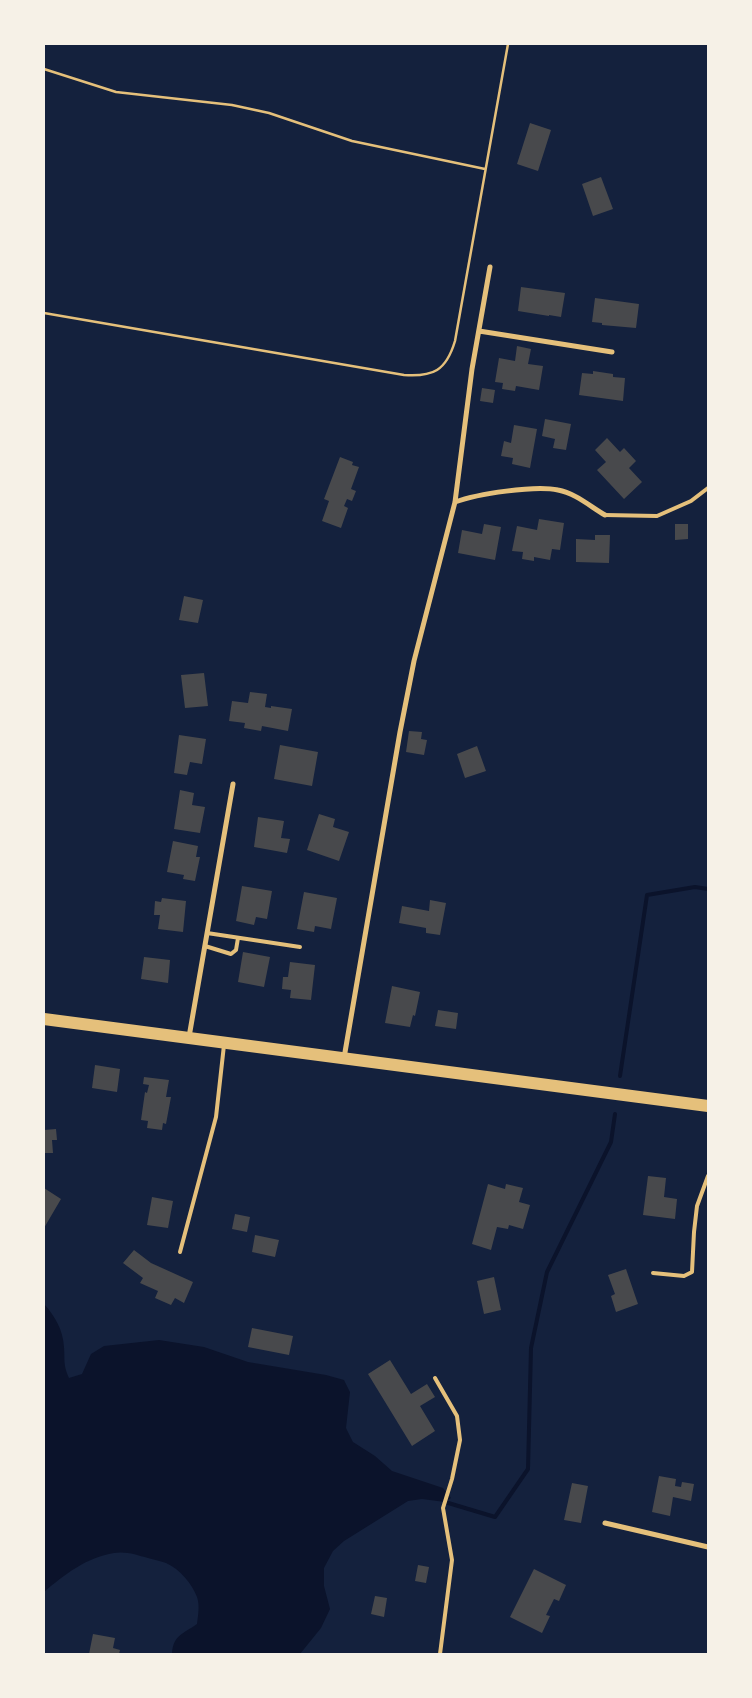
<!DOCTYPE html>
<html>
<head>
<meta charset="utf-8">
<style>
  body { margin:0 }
  #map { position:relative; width:752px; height:1698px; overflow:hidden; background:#14213d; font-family:Arial,sans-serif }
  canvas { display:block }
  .frame { position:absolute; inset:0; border:45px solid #f6f1e7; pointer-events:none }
</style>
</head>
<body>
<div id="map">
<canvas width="752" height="1698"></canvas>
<div class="frame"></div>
</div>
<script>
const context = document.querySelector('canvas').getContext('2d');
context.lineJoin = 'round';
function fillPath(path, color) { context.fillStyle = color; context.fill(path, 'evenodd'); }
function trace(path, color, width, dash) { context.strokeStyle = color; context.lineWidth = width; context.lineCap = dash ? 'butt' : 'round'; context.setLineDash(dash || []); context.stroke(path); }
fillPath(new Path2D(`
  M44,1304C55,1316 63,1330 64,1347C65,1361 63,1364 69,1378L82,1374L91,1354L104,1346L159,1340L204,1347L248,1362L326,1375L344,1380L350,1392L346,1428L353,1442L375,1456L392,1471L443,1488L451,1498L445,1502L422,1499L408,1501L344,1541L333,1551L324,1568V1586L330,1609L321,1628L300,1654H172C173,1635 183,1634 197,1624C198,1616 200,1605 197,1597C192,1584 180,1569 166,1563C161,1561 154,1560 148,1558C137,1555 126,1551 114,1553C87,1557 64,1575 44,1592Z`), '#0b132b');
trace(new Path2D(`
  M620,1076L647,895L695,887L708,889
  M445,1502L495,1517L528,1469L531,1348L547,1272L611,1142L615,1114`), '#0b132b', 4);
fillPath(new Path2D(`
  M530,123L551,130L538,171L517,164Z
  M601,177L613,209L593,216L582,184Z
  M521,287L565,293L561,317L549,315V316L518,311Z
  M595,298L639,304L636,328L602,325V323L592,322Z
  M517,346L531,349L528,364L543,366L539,390L516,386L515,391L502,389L503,383L495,382L499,358L515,361Z
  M593,371L613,374V377L625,378L623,401L579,395L582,373L593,374Z
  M482,388L495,390L493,403L480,401Z
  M545,419L571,424L566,450L553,448L555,439L542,436Z
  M514,425L537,429L530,468L512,464L513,458L501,456L504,441L511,443Z
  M607,438L620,452L624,448L636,461L629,468L642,482L624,499L597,470L606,462L595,450Z
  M340,457L353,462L352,465L359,467L351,489L356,491L352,501L347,499L344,506L348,508L341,528L322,521L329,501L324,499Z
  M539,519L564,523L560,550L552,549L550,560L534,557V561L522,559L523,552L512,551L517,526L537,530Z
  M484,524L501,527L495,560L458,553L462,530L482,534Z
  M675,524H688V539L675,540Z
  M595,535H610L609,563L576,562V539L595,540Z
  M184,596L203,600L198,623L179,620Z
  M204,673L208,706L185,708L181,675Z
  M250,692L267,694L265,707L271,708V706L292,709L288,731L262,726L261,731L244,728L245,723L229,721L232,701L248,703Z
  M409,731L422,732L421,739L427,740L424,755L406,752Z
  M179,735L206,739L202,764L190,762L187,775L174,773Z
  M280,745L318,752L312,786L274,779Z
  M477,746L486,771L465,778L457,754Z
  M180,790L194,793L192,805L205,807L200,833L174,829Z
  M319,814L335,819L333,827L349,832L339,861L307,850Z
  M258,817L284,821L281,838L290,839L287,853L254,847Z
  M173,841L198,846L196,857H200L195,881L183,879L184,875L167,872Z
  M242,886L272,891L267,919L256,917L254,925L236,921Z
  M304,892L337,898L331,929L315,926L314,932L297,929Z
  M162,898L186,901L183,932L158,929L160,915H154L155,901L161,902Z
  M430,900L446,903L440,935L426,933V928L399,923L402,906L429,911Z
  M243,952L270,957L264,987L238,982Z
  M144,957L170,960L168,983L141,979Z
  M290,962L315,965L311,1000L290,998L291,990L282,989L283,977H288Z
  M392,986L420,992L415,1016L413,1015L410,1027L385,1023Z
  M438,1010L458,1013L456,1029L435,1026Z
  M95,1065L120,1069L117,1092L92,1088Z
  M144,1077L169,1080L166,1097H171L166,1124L163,1123L162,1130L147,1128L148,1121L141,1120L145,1092L147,1093L149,1085L143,1084Z
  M56,1129L57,1140H52L53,1153H44V1130Z
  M648,1176L666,1178L664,1197L677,1199L675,1219L643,1215Z
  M488,1184L505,1189L506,1184L523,1188L519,1202L530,1205L523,1229L509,1225L508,1229L497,1227L491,1250L472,1244Z
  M44,1188L61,1199L44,1228Z
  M152,1197L173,1201L168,1228L147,1225Z
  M235,1214L250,1217L247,1232L232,1229Z
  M255,1235L279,1240L275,1257L252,1252Z
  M134,1250L151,1263L193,1282L184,1303L175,1298L171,1305L155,1298L158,1291L140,1283L143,1278L123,1263Z
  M626,1269L638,1304L616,1312L611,1296L615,1294L608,1275Z
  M494,1277L501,1310L484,1314L477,1281Z
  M252,1328L293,1336L289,1355L248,1347Z
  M390,1360L411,1394L427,1384L435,1397L420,1406L435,1431L412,1446L368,1374Z
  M659,1476L676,1479L675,1486L681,1487L682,1482L694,1484L691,1501L673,1497L670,1516L652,1512Z
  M572,1483L588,1486L581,1523L564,1520Z
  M418,1565L429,1567L426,1583L415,1581Z
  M534,1569L566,1585L559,1601L554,1599L546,1615L550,1616L542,1633L510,1617Z
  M375,1596L387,1598L384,1617L371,1614Z
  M93,1634L115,1638L113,1648L120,1650L119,1654H89Z`), '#48494c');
trace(new Path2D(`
  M44,69L116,92L232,105L269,113L352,141L485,169
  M44,313L404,375C433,377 446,371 455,341L508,44`), '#e5c07b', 2.5);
trace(new Path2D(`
  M605,515L657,516L691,501L708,488
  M207,933L300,947
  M205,946L231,954L236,950L238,938
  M180,1252L216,1117L224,1045
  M653,1273L684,1276L692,1272L694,1232L697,1206L708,1176
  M435,1378L457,1416L460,1440L452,1479L443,1508L452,1560L440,1654`), '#e5c07b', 4);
trace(new Path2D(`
  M479,331L612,352
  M455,502C477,494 535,485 558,490C575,493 591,507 605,515
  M189,1037L233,784
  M344,1058L400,732L414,661L455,502L472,369L490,267
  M605,1523L708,1547`), '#e5c07b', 5);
trace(new Path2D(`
  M44,1019L708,1106`), '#e5c07b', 12);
</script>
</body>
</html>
